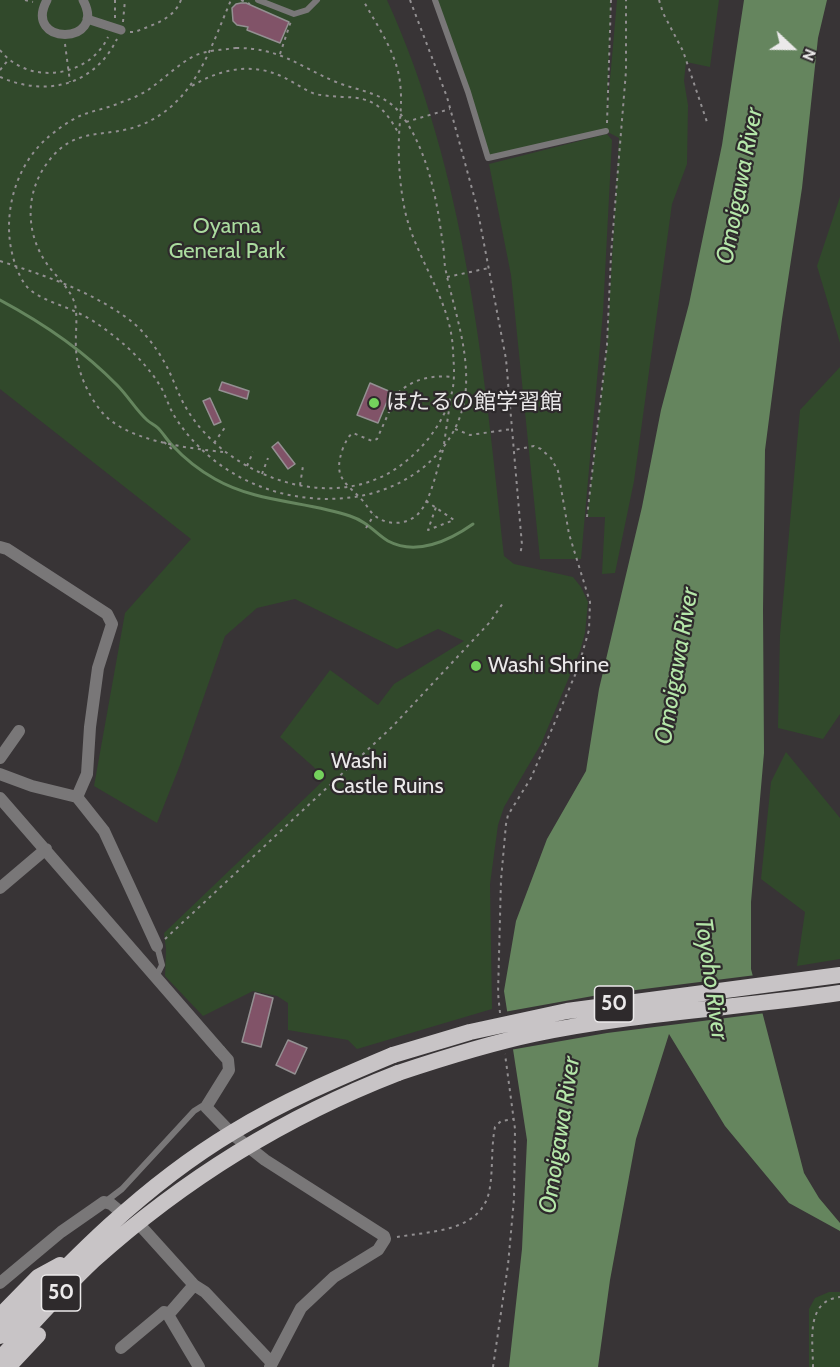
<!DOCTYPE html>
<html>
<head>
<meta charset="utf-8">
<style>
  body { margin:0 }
  #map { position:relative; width:840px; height:1367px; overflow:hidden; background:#383436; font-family:Cabin,sans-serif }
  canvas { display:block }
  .north { position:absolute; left:762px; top:18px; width:60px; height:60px; -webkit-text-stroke:4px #2e2a2c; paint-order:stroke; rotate:112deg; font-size:16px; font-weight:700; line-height:24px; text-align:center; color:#ebe9ea }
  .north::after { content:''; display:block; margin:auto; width:21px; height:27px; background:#ebe9ea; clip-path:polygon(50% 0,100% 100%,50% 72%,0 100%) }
</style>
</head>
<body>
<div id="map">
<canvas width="840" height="1367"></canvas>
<div class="north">N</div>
</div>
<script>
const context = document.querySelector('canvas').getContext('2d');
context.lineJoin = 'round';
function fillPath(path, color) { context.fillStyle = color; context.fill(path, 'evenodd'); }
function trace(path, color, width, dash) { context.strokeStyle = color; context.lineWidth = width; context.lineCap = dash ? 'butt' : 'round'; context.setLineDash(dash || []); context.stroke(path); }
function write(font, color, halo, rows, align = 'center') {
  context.font = font + ' Cabin,"Noto Sans JP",sans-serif'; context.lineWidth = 4.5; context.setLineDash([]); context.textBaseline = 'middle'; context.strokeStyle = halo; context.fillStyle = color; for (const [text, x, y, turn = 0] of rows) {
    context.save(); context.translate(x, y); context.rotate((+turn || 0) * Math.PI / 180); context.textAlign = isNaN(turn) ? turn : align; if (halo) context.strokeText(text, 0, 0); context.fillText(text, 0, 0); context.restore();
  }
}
fillPath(new Path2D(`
  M0,0H387C466,173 484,368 504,556L514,564L573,577L581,587L588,602L585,633L580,651L541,744L504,807L498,825L490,884L492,1009L357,1049L348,1040L288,1030V1003L277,996L253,991L203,1016L165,976L166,949L164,933L326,778L280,737L330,670L378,705L394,684L464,641L438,629L397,649L295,599L257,608L225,636L180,765L157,823L94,786L125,613L191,539L0,389Z
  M435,0H611L607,114L617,0H719L710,67L686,62L684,81L688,105L687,164L672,204L634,481L615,573L602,574L605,517H587L607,345L619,138L606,131L488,158Z
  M607,134L612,140L603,312L581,559H540L511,275L489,164Z
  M840,197V343L817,266Z
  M840,367V714L823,739L778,728L780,635L800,410Z
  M786,752L840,818V959L797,966L805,912L761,879L771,782Z
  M829,1292H840V1367H809V1309L815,1298Z`), '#31492b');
fillPath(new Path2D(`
  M744,0H827L818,38L802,188L782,319L765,450L763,610L764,753L751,902V969L804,1173L819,1198L840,1223V1231L789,1203L725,1126L669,1034L636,1139L610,1280L598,1367H509L522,1249L527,1140L504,991L516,921L547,839L586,771L599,689L642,507L661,410L689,304L722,145Z`), '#65855e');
fillPath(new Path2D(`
  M756,975L766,1013L607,1033L510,1050L504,1012L604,994Z`), '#383436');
trace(new Path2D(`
  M0,300C43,323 83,350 117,385C128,396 136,410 147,420C150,423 155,425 158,428C163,433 167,440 172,445C184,458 199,470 215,479C257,503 306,501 350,516C368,522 374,532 388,541C416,556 449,541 473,524`), '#65855e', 3);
const building = new Path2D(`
  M241,3H246L289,22L280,43L247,30L248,27L237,25L233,21L232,8L236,4Z
  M222,382L249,391L247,399L219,390Z
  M370,383L391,392L378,423L357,415Z
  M210,398L221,422L214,425L203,401Z
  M278,442L295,464L288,469L272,447Z
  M255,993L273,998L261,1047L242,1042Z
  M288,1040L307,1048L295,1074L276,1065Z`);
fillPath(building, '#815368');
trace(building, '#949092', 1.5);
trace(new Path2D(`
  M25,0L33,2
  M241,0L250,4
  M410,0L447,97L477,207L506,359L522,545L520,555
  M659,0L663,13L683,51L707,122
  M115,18V0
  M123,22L125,0
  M130,32H135C154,24 173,20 181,0
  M65,44L70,82
  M236,48C281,48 298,66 336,82C358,91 383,92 399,112C426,145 437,198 442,239C444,248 444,258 445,267C453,307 468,345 466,386C463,447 411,489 354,497C284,507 213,477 175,417C170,409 167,400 163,391C154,374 141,360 127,347C111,333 93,319 74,311C59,304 42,300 29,289C21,281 16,268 13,257C2,217 14,168 46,139C55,131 70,120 82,115C95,110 109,108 122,102C131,99 140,95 148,90C164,79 177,65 194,56C207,50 222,50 236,48Z
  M0,50C28,86 89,78 108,37
  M280,54L291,21
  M0,70L9,59
  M0,77C46,97 94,86 117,39
  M192,86C220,69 252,62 283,77C294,82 304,90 315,94C324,96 333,96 342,97C374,97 384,107 399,134
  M406,122L450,109
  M607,123L611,0
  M0,261C46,276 88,290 127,318C144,330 159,351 168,369C174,381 178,394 185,406C223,474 328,515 397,468C422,451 445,422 452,392C455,379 454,366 453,352C452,301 416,260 405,211C400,187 398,162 399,136C400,116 403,97 399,76C394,49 376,24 363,0
  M447,277L489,268
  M455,429L470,435L512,429
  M164,442L175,452
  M214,443L226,426
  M444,444L450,403
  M443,450C437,468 431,501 418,514C406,526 384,526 372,513C369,510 367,506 364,502C346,482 332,479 343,448C346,442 347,437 353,433L372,441L377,439L397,394C413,378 433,375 454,377
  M223,452C187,448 125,441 101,411C88,395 77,371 76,349C75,334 78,319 75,304C70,288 56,277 47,264C25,233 25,192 48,162C75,125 106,139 141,125C195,103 210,49 231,0
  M247,466L253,452
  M262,474L268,458
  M300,485L303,466
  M426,501L454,520L428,530L436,507
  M587,517L607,345L611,255L626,71V0
  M366,528L374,515
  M165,939L392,727L490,622L503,603
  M500,1013L498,993L501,880L506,824L508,815L531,778L578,668L589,630L590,602L569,534L558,471L551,458L541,449L534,446L514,450
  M397,1237C432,1231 484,1232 490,1187C493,1168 491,1147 495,1127L501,1121L514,1119
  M493,1367L508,1265L514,1199L515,1129L505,1054
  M813,1367C813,1341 805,1301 840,1297`), '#928f91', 2, [3, 4.5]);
trace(new Path2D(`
  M258,0L294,14L307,10L317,0
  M435,0L468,92L488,158L606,131
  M156,977L162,965L157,946
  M105,1202L122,1189L194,1111L202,1106L205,1107`), '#797778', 6);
trace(new Path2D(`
  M47,0C22,46 108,46 83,0
  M87,19L121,30`), '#797778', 9);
trace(new Path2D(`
  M0,547L7,549L107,614L112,624L98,668L90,727L87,774L77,797
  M0,758L19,731
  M0,774L32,786L77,797L104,831L157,946
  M220,1051L228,1060L229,1070L206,1107L231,1133L265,1160L384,1236L385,1239L378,1250L334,1277L301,1308L270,1367
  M138,1223L194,1285L205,1292L272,1363
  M0,1283L61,1232L104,1202L111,1204L123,1214
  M168,1315L194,1285
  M121,1348L164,1312L167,1313L199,1367`), '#797778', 12);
trace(new Path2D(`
  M0,798L220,1051
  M0,888L46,849`), '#797778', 12);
trace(new Path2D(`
  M0,1316L38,1277L60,1265
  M0,1336C71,1260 143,1186 233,1132C284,1101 338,1078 393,1055
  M0,1359C31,1325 61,1291 94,1260C183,1180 287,1116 398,1073
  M8,1367L38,1335`), '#c8c4c6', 16);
trace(new Path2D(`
  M393,1055L470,1032L567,1011L840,975
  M398,1073C443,1058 487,1044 534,1034C634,1013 738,1008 840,993`), '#c8c4c6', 16);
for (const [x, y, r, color] of [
  [374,403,6,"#74d25c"],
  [476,666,6,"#74d25c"],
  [319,775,6,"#74d25c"]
]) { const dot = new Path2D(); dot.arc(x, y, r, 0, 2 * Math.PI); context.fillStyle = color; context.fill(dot); trace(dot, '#2e2a2c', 2); }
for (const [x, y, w] of [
  [614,1004,39],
  [61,1293,39]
]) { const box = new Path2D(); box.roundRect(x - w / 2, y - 18, w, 36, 4.5); context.fillStyle = '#2e2a2c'; context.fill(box); trace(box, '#ebe9ea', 1.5); }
write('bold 21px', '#ebe9ea', null, [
  ["50",614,1004],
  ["50",61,1293]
]);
write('22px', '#aadb9e', '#2e2a2c', [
  ["Oyama",227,227],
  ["General Park",227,252]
]);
write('22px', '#ebe9ea', '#2e2a2c', [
  ["ほたるの館学習館",386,403],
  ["Washi Shrine",488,666],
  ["Washi",331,762],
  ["Castle Ruins",331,787]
], 'left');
write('italic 24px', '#b5e7a9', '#2e2a2c', [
  ["Omoigawa River",740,186,-79],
  ["Omoigawa River",677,666,-80],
  ["Toyoho River",711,979,82],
  ["Omoigawa River",560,1135,-81]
]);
</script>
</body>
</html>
